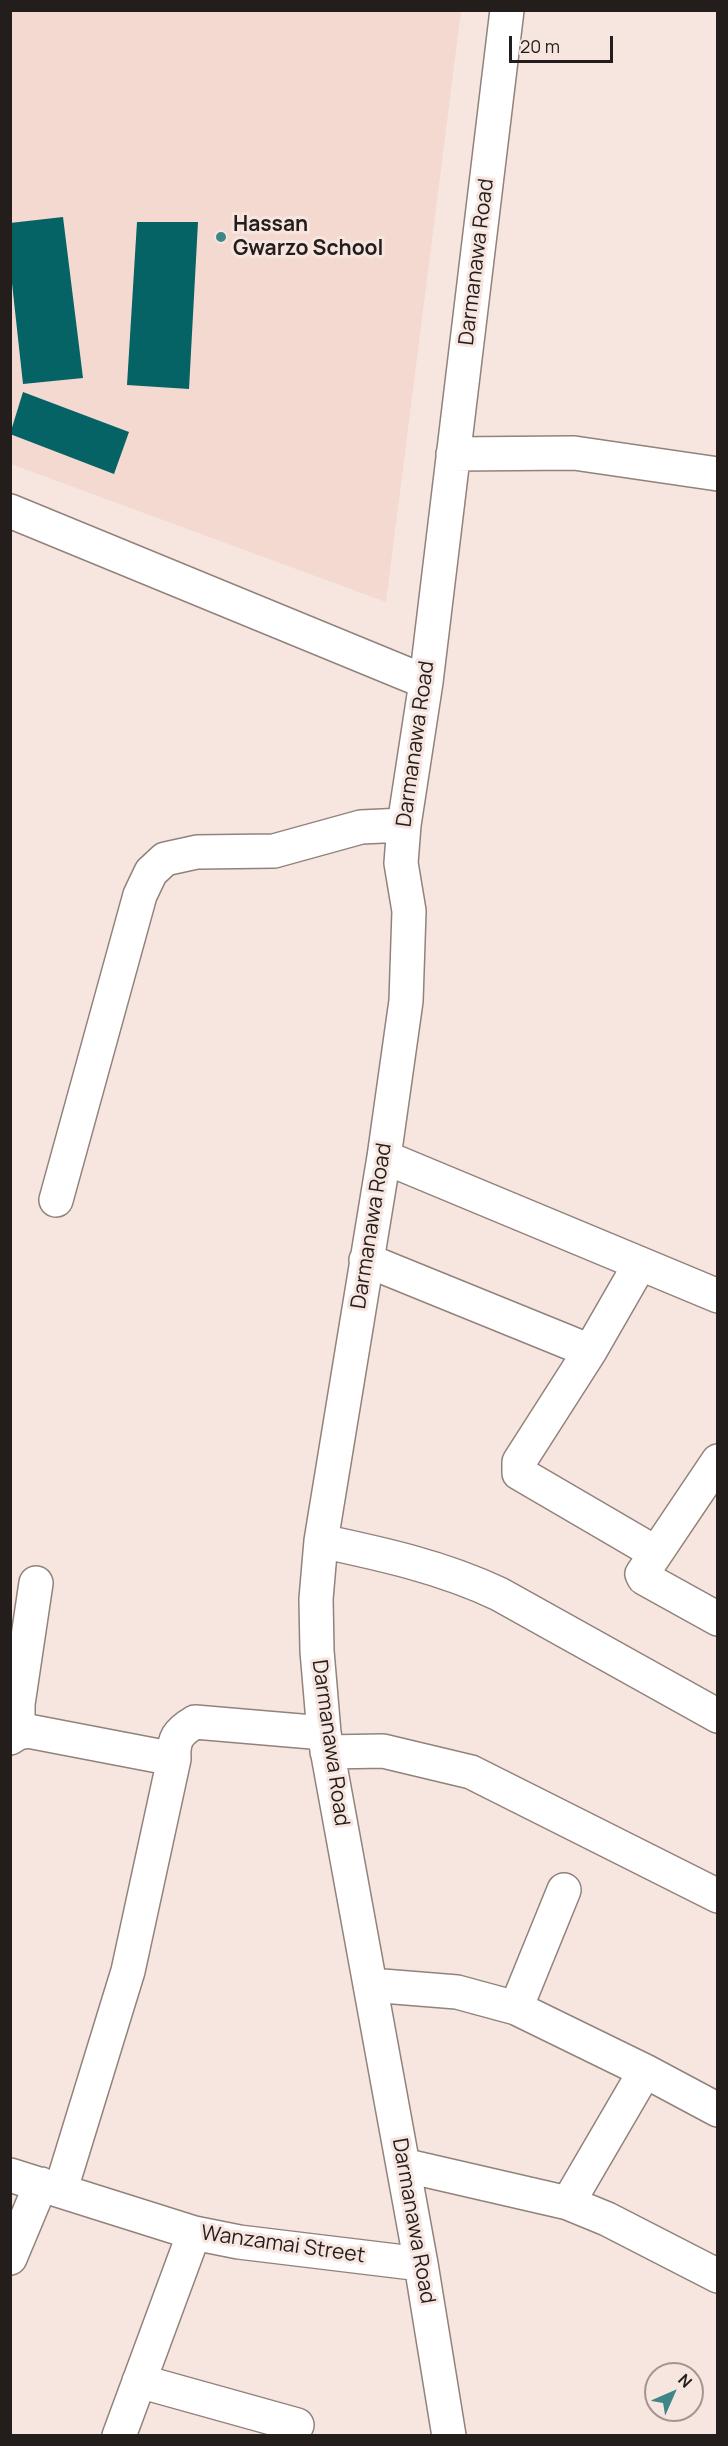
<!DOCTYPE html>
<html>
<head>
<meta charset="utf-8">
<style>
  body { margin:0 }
  #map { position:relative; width:728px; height:2446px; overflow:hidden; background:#f7e5df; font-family:Manrope,sans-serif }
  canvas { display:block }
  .frame { position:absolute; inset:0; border:12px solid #231d1b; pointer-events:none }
  .north { position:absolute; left:644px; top:2362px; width:60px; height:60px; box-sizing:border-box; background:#f7e5df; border:2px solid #a29591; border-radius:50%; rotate:45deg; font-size:16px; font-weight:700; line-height:24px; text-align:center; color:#231d1b }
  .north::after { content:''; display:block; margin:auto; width:21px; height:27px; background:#3e8789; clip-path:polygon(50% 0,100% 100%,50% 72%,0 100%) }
  .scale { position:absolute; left:509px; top:36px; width:104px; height:27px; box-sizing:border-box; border:3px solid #231d1b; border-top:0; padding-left:8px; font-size:18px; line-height:21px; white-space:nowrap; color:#231d1b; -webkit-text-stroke:4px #f7e5df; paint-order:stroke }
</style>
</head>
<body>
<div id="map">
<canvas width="728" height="2446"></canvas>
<div class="frame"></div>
<div class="north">N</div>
<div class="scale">20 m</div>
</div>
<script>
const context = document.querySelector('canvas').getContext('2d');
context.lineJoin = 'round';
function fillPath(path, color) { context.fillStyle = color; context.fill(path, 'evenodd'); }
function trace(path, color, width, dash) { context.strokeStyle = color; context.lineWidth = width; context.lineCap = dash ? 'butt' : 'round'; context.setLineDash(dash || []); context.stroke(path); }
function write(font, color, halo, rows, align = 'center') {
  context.font = font + ' Manrope,sans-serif'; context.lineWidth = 6; context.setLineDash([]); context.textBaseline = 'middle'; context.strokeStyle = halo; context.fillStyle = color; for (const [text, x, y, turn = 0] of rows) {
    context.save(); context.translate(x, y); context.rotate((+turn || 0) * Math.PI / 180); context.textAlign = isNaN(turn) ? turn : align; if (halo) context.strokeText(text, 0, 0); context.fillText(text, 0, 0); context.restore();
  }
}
fillPath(new Path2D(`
  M10,11H461L386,602L11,464Z`), '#f3d9d0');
fillPath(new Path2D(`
  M63,217L83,378L23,384L10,265V223Z
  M137,222H198L189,389L127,385Z
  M23,392L129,432L114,474L10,434Z`), '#056265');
const minor = new Path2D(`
  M453,454L574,453L718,474
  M10,511L426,682
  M384,1157L718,1296
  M56,1200L140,895L151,872L165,859L197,852L274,851L361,827L404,825
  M366,1260L590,1351
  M640,1264L590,1351L519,1462V1473L656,1553
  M718,1461L642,1574L644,1578L718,1619
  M321,1541C382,1554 442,1567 499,1594L718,1716
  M18,1733V1704L36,1583
  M10,1738L18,1733L28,1731L174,1759
  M327,1752L383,1751L471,1772L718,1896
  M370,1985L457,1992L516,2008L645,2071L718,2110
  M516,2008L564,1890
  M403,2165L568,2203L607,2219L718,2276
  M10,2175L194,2233L239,2242L421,2264
  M61,2189L128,1971L174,1759C173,1739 178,1732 195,1722L324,1733
  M568,2203L645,2071
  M10,2258L41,2184
  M139,2381L297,2425
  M119,2436L194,2233
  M449,2436L421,2264L324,1733L317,1651L316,1599L321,1541L384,1157L406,1001L409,911L401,863L404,825L426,682L507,10`);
trace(minor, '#92827c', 36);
trace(minor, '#fff', 33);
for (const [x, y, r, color] of [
  [221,237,6,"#3e8789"]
]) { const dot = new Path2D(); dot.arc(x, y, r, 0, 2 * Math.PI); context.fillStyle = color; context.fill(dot); trace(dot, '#f7e5df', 2); }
write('bold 21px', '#231d1b', '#f7e5df', [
  ["Hassan",233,225],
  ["Gwarzo School",233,249]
], 'left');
write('21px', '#231d1b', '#f7e5df', [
  ["Darmanawa Road",477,262,-83],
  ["Darmanawa Road",416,744,-82],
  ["Darmanawa Road",372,1226,-81],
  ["Darmanawa Road",330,1743,82],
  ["Darmanawa Road",413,2221,80],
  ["Wanzamai Street",283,2245,8]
]);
</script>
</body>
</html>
